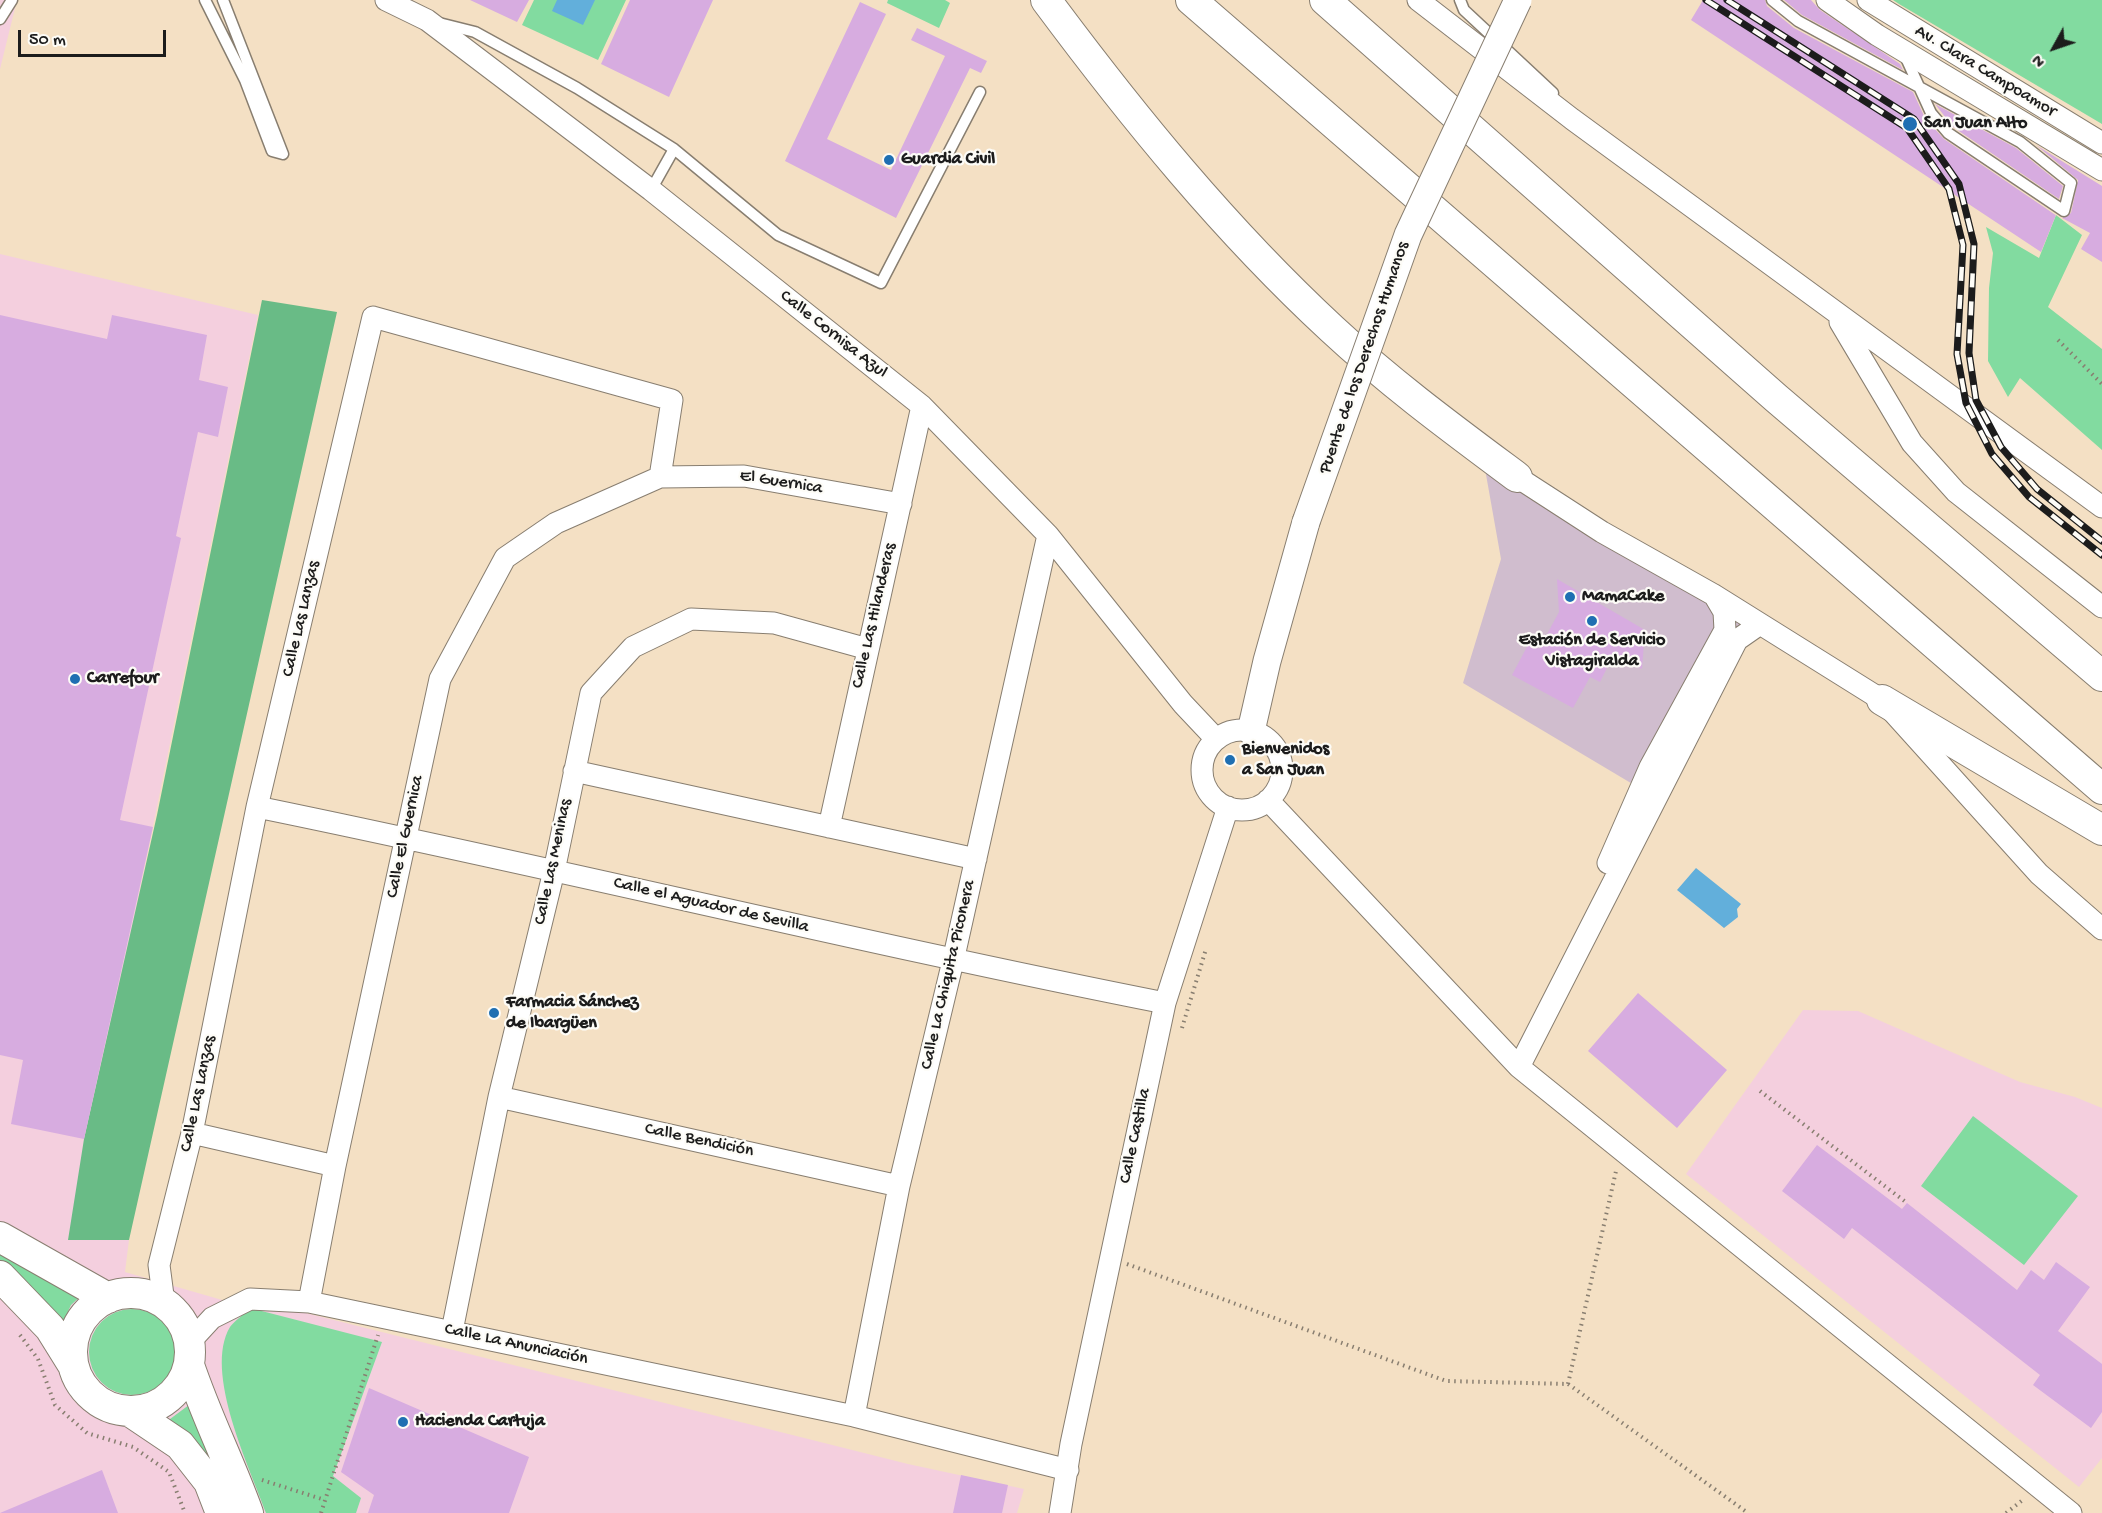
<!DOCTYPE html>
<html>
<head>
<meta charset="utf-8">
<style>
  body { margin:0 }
  #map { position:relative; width:2102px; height:1513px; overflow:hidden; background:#f4e0c4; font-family:"Gochi Hand",sans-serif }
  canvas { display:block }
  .north { position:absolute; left:2024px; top:18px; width:60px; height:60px; -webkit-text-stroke:4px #fdfcf7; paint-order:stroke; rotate:230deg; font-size:16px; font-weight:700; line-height:24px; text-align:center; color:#1c1c1c }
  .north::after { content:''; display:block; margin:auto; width:21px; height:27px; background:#1c1c1c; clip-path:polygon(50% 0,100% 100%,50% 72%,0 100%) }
  .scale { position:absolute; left:18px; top:30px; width:148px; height:27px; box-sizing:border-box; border:3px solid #1c1c1c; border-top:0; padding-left:8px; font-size:18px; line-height:21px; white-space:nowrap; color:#1c1c1c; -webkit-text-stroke:4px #fdfcf7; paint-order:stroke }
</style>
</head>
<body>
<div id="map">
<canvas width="2102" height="1513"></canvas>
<div class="north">N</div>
<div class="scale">50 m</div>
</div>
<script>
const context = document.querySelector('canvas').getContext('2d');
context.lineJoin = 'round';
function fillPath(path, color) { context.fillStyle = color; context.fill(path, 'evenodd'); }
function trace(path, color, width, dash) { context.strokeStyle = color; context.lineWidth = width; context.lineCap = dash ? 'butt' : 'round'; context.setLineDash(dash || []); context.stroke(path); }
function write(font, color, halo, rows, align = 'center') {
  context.font = font + ' "Gochi Hand",sans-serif'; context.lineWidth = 4.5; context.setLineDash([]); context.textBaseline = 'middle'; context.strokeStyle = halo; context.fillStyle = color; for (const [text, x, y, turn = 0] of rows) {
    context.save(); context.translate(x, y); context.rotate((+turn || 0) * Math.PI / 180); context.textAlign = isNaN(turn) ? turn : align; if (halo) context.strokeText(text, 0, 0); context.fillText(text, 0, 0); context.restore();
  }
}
fillPath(new Path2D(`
  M0,0H17L0,69Z
  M0,254L258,315L68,1240H129L125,1272L250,1308V1299L908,1464L1024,1489L1017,1513H0Z
  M1803,1010L1858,1011L2020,1082L2075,1097L2102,1108V1458L2079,1487L1686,1174Z`), '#f4cfde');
fillPath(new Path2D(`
  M1482,452L1748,616L1656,798L1463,683L1501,559Z`), '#d0bdce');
fillPath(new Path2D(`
  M534,0H626L598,60L522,25Z
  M888,0H945L950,3L939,28L887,3Z
  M1893,0H2102V124L1899,4Z
  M2056,215L2082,235L2048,307L2102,349V450L2020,378L2008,397L1988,361L1989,288L1993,253L1986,227L2039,258Z
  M1973,1116L2078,1196L2024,1265L1921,1186Z
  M0,1247L84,1293L71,1305L61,1326L0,1266Z
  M250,1308L382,1342L333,1476L361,1498L356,1513H266C250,1468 203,1372 230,1327C235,1320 245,1314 250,1308Z
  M89 1352a43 43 0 1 1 86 0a43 43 0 1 1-86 0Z
  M193,1402L222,1472L166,1422Z`), '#82dba0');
fillPath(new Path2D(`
  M262,300L337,312L129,1240H68L84,1139L157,815Z`), '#69bb86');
fillPath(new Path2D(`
  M557,0H595L583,25L552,11Z
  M1696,868L1741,904L1737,909L1738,917L1724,928L1677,890Z`), '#62afdb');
fillPath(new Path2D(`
  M470,0H529L517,22Z
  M630,0H713L669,97L601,64Z
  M1703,0H1765L1767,6L1794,28L1913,92L1925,118L1944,139L2057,216L2056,215L2041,252L1691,20Z
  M1784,0H1811L1820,10L1900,64L1903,70L1802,15Z
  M860,2L886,14L827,139L891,170L945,56L911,40L917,28L987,61L981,73L970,68L896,218L785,161Z
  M1935,104L2016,148L2063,186L2059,199L1953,127Z
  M2036,145L2102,186V262L2081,249L2090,233L2062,218L2071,213L2078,180Z
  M0,315L107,339L112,315L207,335L199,380L228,387L218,437L198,432L176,536L181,538L120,820L153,827L84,1139L11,1124L23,1060L0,1055Z
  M1557,579L1645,630L1642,669L1614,654L1600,682L1590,677L1573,708L1512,675L1529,643L1539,649L1559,612Z
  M1638,993L1727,1070L1677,1128L1588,1051Z
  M1817,1145L1902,1209L1907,1203L2017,1290L2031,1270L2044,1280L2056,1262L2090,1287L2058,1331L2102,1364V1412L2091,1428L2033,1385L2040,1375L1852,1228L1844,1239L1782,1191Z
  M369,1388L529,1457L509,1513H368L374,1495L341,1472Z
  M102,1470L118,1513H0Z
  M961,1475L1008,1485L1002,1513H953Z`), '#d7ace0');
const service = new Path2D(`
  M205,0L245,80L272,151L283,154L223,0
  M1460,0L1464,10L1553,93
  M1772,0L1798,21L2020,142L2071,183L2064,211L1948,133L1931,113L1906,58
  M0,19L12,0
  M439,23L475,32L577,88L674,149L778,235L881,283L980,92
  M651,190L674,149`);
const minor = new Path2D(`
  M386,0L427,20L651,190L922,406L1048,535L1183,704L1216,739
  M1418,0L1572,119L2102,507
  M1827,0L1877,35L2102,170
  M1868,0L2102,143
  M1840,322L1912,443L1956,492L2102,607
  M1517,477L1602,532L1714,595L1882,700L2039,874L2102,929
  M1202 770a40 40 0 1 1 80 0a40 40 0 1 1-80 0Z
  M574,771L976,859
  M1268,800L1519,1067L2071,1513
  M257,807C561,869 861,943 1165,1003
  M829,827L922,406
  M1608,863L1650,767L1725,630L1724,612L1714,595
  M1519,1067L1737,640L1760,624
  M499,1097L899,1186
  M192,1133L335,1166
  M309,1302L335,1166L440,679L505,558L556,523L660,477L744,476L901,504
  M164,1303L159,1265L192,1133L257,807L373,317L672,400L660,477
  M452,1331L499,1097L554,871L591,693L633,647L691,619L774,623L868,649
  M189,1343L212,1318L250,1299L309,1302L854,1416L1068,1470
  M854,1416L899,1186L953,961L1048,535
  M1060,1513L1071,1444L1165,1003L1228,807`);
const tertiary = new Path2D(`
  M1251,731L1267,661L1306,522`);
const secondary = new Path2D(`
  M1046,0C1133,117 1225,230 1332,329C1390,383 1454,430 1517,477
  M1191,0L2102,789
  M1325,0L1776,398L2102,676
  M1882,700L2102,830
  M0,1237L108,1298
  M0,1276L50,1328L73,1365
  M72 1352a59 59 0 1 1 118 0a59 59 0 1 1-118 0Z
  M189,1365C206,1416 230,1463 248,1513
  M131,1412L180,1445L209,1482L221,1513`);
trace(service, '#887e70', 13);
trace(minor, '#887e70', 23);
trace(tertiary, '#887e70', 29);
trace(secondary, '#887e70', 32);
trace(new Path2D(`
  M2058,340L2102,384
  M1182,1028L1206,949
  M1760,1091L1907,1203
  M1127,1264L1446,1381L1568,1384L1748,1513
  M20,1335L38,1359L55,1405L87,1433L133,1447L169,1472L185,1513
  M1568,1384L1616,1171
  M262,1480L325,1500
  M321,1513L378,1335
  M2006,1513L2024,1499`), '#887e70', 4, [1.5, 4.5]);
trace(service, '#fff', 10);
trace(minor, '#fff', 21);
trace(tertiary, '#fff', 27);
trace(secondary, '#fff', 30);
const rail = new Path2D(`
  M1706,0L1907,128L1949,189L1963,245L1957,354L1966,403L1992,454L2029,497L2102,555
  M1727,0L1914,119L1959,184L1974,244L1969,353L1976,400L2001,447L2037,489L2102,541`);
trace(rail, '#1c1c1c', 7);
trace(rail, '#fdfcf7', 4.5, [14]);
const tertiaryBridge = new Path2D(`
  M1306,522L1408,235L1518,0`);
trace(tertiaryBridge, '#887e70', 29, []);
trace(tertiaryBridge, '#fff', 27);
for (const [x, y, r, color] of [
  [1910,124,8,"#1f6fb2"],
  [889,160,6,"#1f6fb2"],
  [1570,597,6,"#1f6fb2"],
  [1592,621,6,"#1f6fb2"],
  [75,679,6,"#1f6fb2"],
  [1230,760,6,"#1f6fb2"],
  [494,1013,6,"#1f6fb2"],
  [403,1422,6,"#1f6fb2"]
]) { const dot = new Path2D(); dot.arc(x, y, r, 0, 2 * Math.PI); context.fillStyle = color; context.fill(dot); trace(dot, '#fdfcf7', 2); }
write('18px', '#1c1c1c', '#fdfcf7', [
  ["Av. Clara Campoamor",1985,72,31],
  ["Calle Cornisa Azul",833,335,38],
  ["Puente de los Derechos Humanos",1365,358,-71],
  ["El Guernica",781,483,9],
  ["Calle Las Hilanderas",875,616,-77],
  ["Calle Las Lanzas",302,619,-77],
  ["Calle El Guernica",406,837,-78],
  ["Calle Las Meninas",554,862,-78],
  ["Calle el Aguador de Sevilla",711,906,13],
  ["Calle La Chiquita Piconera",949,975,-77],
  ["Calle Las Lanzas",199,1094,-78],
  ["Calle Castilla",1136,1136,-78],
  ["Calle Bendición",699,1141,12],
  ["Calle La Anunciación",516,1345,12]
]);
write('bold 18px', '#1c1c1c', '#fdfcf7', [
  ["San Juan Alto",1924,124],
  ["Guardia Civil",901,160],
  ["MamaCake",1582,597],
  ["Estación de Servicio",1592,641,"center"],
  ["Vistagiralda",1592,662,"center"],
  ["Carrefour",87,679],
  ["Bienvenidos",1242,750],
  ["a San Juan",1242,771],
  ["Farmacia Sánchez",506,1003],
  ["de Ibargüen",506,1024],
  ["Hacienda Cartuja",415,1422]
], 'left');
</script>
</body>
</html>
